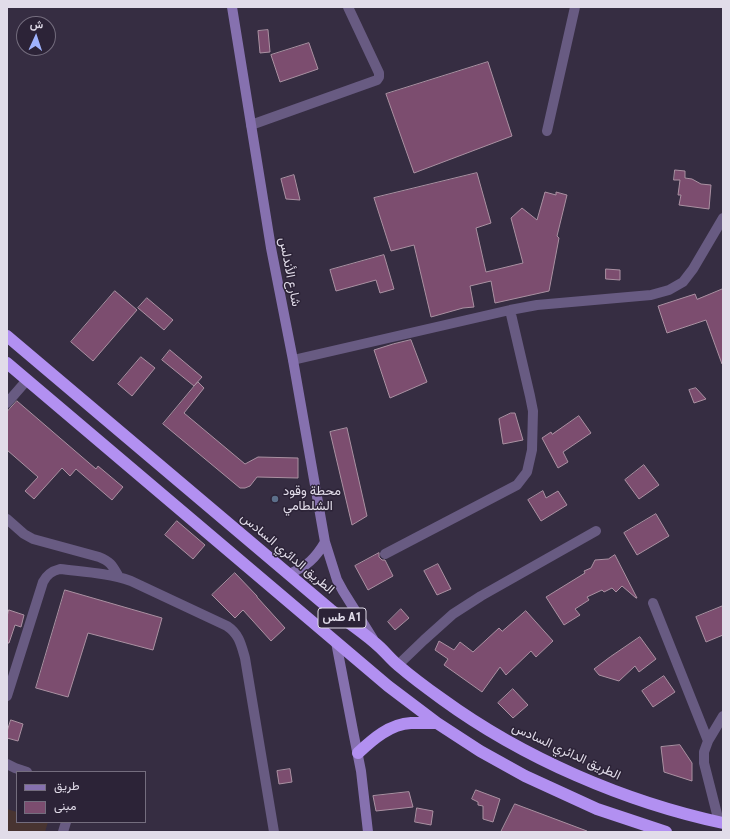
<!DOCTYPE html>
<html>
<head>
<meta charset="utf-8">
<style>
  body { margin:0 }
  #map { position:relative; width:730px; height:839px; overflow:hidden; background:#362d42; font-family:"Roboto Condensed",Vazirmatn,sans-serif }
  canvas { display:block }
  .frame { position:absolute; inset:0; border:8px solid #e1dce9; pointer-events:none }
  .legend { position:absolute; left:16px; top:771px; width:130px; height:52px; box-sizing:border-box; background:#2c2337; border:1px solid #746d7e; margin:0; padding:5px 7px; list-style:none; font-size:12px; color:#e1dce9 }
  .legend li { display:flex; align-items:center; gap:8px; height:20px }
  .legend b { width:20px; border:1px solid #746d7e }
  .north { position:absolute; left:16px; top:16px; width:40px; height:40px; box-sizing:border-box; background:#2c2337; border:1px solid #746d7e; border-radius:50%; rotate:3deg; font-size:11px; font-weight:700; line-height:16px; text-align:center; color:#e1dce9 }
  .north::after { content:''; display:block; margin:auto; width:14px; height:18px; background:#9fb3fd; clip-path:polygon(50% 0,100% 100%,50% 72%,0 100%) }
</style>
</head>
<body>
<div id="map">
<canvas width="730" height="839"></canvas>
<div class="frame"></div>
<ul class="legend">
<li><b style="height:5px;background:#8671af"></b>طريق</li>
<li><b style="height:11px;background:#7c4d6f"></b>مبنى</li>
</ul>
<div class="north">ش</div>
</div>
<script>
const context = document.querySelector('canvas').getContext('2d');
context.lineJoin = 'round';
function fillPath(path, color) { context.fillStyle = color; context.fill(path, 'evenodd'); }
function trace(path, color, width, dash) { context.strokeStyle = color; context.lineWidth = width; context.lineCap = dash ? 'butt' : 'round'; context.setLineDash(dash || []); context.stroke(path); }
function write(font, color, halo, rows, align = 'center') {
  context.font = font + ' "Roboto Condensed",Vazirmatn,sans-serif'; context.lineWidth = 3; context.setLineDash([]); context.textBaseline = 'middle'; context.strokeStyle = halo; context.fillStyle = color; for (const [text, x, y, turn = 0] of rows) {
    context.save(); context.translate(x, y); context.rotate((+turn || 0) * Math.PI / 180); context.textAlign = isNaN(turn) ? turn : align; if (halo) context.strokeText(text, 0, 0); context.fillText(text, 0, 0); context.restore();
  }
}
fillPath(new Path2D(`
  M7,809L17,812V822H48L45,832H7Z`), '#483431');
const building = new Path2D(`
  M268,30L270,52L260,53L258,31Z
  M309,43L318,69L280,82L271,55Z
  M488,62L512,136L414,173L386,94Z
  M675,170L685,171V178L692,179L701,184L711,185L709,209L679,205L681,195H678L680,180H674Z
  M477,173L491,223L476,228L486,272L523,263L511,218L522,208L537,220L545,192L556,195V192L567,195L557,236L559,238L549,291L495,303L491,281L470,286L474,307L463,308L431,317L414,245L391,251L374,198Z
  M294,175L300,200L286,199L281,179Z
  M384,255L394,289L380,293L376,280L336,291L330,270Z
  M606,269L620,270V280L606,279Z
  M723,289V364H722L706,320L667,333L658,306L695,294L697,299Z
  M115,291L137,310L93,361L71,342Z
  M147,298L173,320L164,330L138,308Z
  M411,340L427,382L390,398L374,350L393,344Z
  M170,350L202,377L194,386L162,360Z
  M141,357L155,368L132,396L118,384Z
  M198,382L204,388L184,413L245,464L258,457L298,458V478L257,477L250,486L245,488H240L163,424Z
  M696,388L706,399L694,403L689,390Z
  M17,401L96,469L98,466L123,487L112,500L76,469L70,476L62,468L34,499L25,491L38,477L7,450V412Z
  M511,413H515L523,440L503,444L499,419Z
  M579,416L591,433L563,452L568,462L558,468L542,438L551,432L552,434Z
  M347,428L367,516L352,525L330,432Z
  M644,465L659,485L639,499L625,480Z
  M543,491L546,498L558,491L567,505L541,521L528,500Z
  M656,514L669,536L637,555L624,533Z
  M177,521L205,545L193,559L165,535Z
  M379,553V557L382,560H385L393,576L368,590L355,566Z
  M615,555L637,598H636L622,586L616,592L612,588L604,592L602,590L587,597L589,600L575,609L580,615L564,625L546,597L585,573L584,571L591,568L595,560L608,559Z
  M438,564L451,589L437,595L424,571Z
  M235,573L257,596V597L285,628L271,641L243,610L235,618L212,595Z
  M65,590L162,618L153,650L88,633L68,697L36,688Z
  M723,606V635L706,642L696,617Z
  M401,609L409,618L395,630L388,622Z
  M9,610L24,615L21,627L15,625L9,643H7V617Z
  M526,611L553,641L536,657L531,651L506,675L500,667L482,692L444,665L448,659L435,650L439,641L454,650L460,642L473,652L499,628L502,631Z
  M640,637L656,659L639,672L635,666L619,681L599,675L594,669L610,657Z
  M664,676L675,692L653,707L642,691Z
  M513,689L528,705L513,718L498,703Z
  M11,720L23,724L18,741L7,738V732Z
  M680,745L692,763V781L664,772L661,747Z
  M290,769L292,782L279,784L277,771Z
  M476,790L500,799L493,822L483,819V806L478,805V802L472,799Z
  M409,792L413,807L376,811L373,796Z
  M515,804L587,831V832H501Z
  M417,808L433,811L431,825L415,822Z`);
fillPath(building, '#7c4d6f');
trace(building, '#aa91a2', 1);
trace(new Path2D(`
  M251,125L377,80L379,77V73L348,7
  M547,131L575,7
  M293,360L510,310L537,305L651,295L669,290L683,282L693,269L723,218
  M7,403L27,380
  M7,519L24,534L33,539L99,557C111,562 112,565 119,577
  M385,554L517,485L527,472L532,450L533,411L530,396L510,310
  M653,603L708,741
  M398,665L424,640L453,614L481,596L596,531
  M7,696L43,582C47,574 52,571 60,569C84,572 108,573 131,581L227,626C239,634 241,644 245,658L274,832
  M7,764L15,768L27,772
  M719,822L704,763V752L708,741L723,716
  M63,832L66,822`), '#685b82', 10);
trace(new Path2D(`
  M232,7L271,248L293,360L325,542L337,580L343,591L373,639
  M289,574C307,566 315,559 325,542
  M336,642L354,736L361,771L368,832`), '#8671af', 10);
trace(new Path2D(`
  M7,336L331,610C346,621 361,631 375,643C384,650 390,659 399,666C413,678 428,689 442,699C523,758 625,802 723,823
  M7,363L388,686L437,723L480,751L525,776L597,809L666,832
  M358,753C373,739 390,724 411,723C420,723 428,723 437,723`), '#b290f1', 12);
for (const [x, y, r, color] of [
  [275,499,4,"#5c6f8a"]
]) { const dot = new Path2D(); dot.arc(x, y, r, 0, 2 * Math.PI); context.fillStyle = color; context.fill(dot); trace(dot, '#2c2337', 1.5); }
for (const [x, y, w] of [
  [342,618,48]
]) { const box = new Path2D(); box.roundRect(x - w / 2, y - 10, w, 20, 3); context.fillStyle = '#2c2337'; context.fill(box); trace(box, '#e1dce9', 1); }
write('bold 12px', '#e1dce9', null, [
  ["طس A1",342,618]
]);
write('13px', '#e1dce9', '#2c2337', [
  ["شارع الأندلس",289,272,79],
  ["الطريق الدائري السادس",287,554,40],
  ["الطريق الدائري السادس",566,752,25]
]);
write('13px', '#e1dce9', '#2c2337', [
  ["محطة وقود",283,492],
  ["الشلطامي",283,507]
], 'left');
</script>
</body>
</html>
